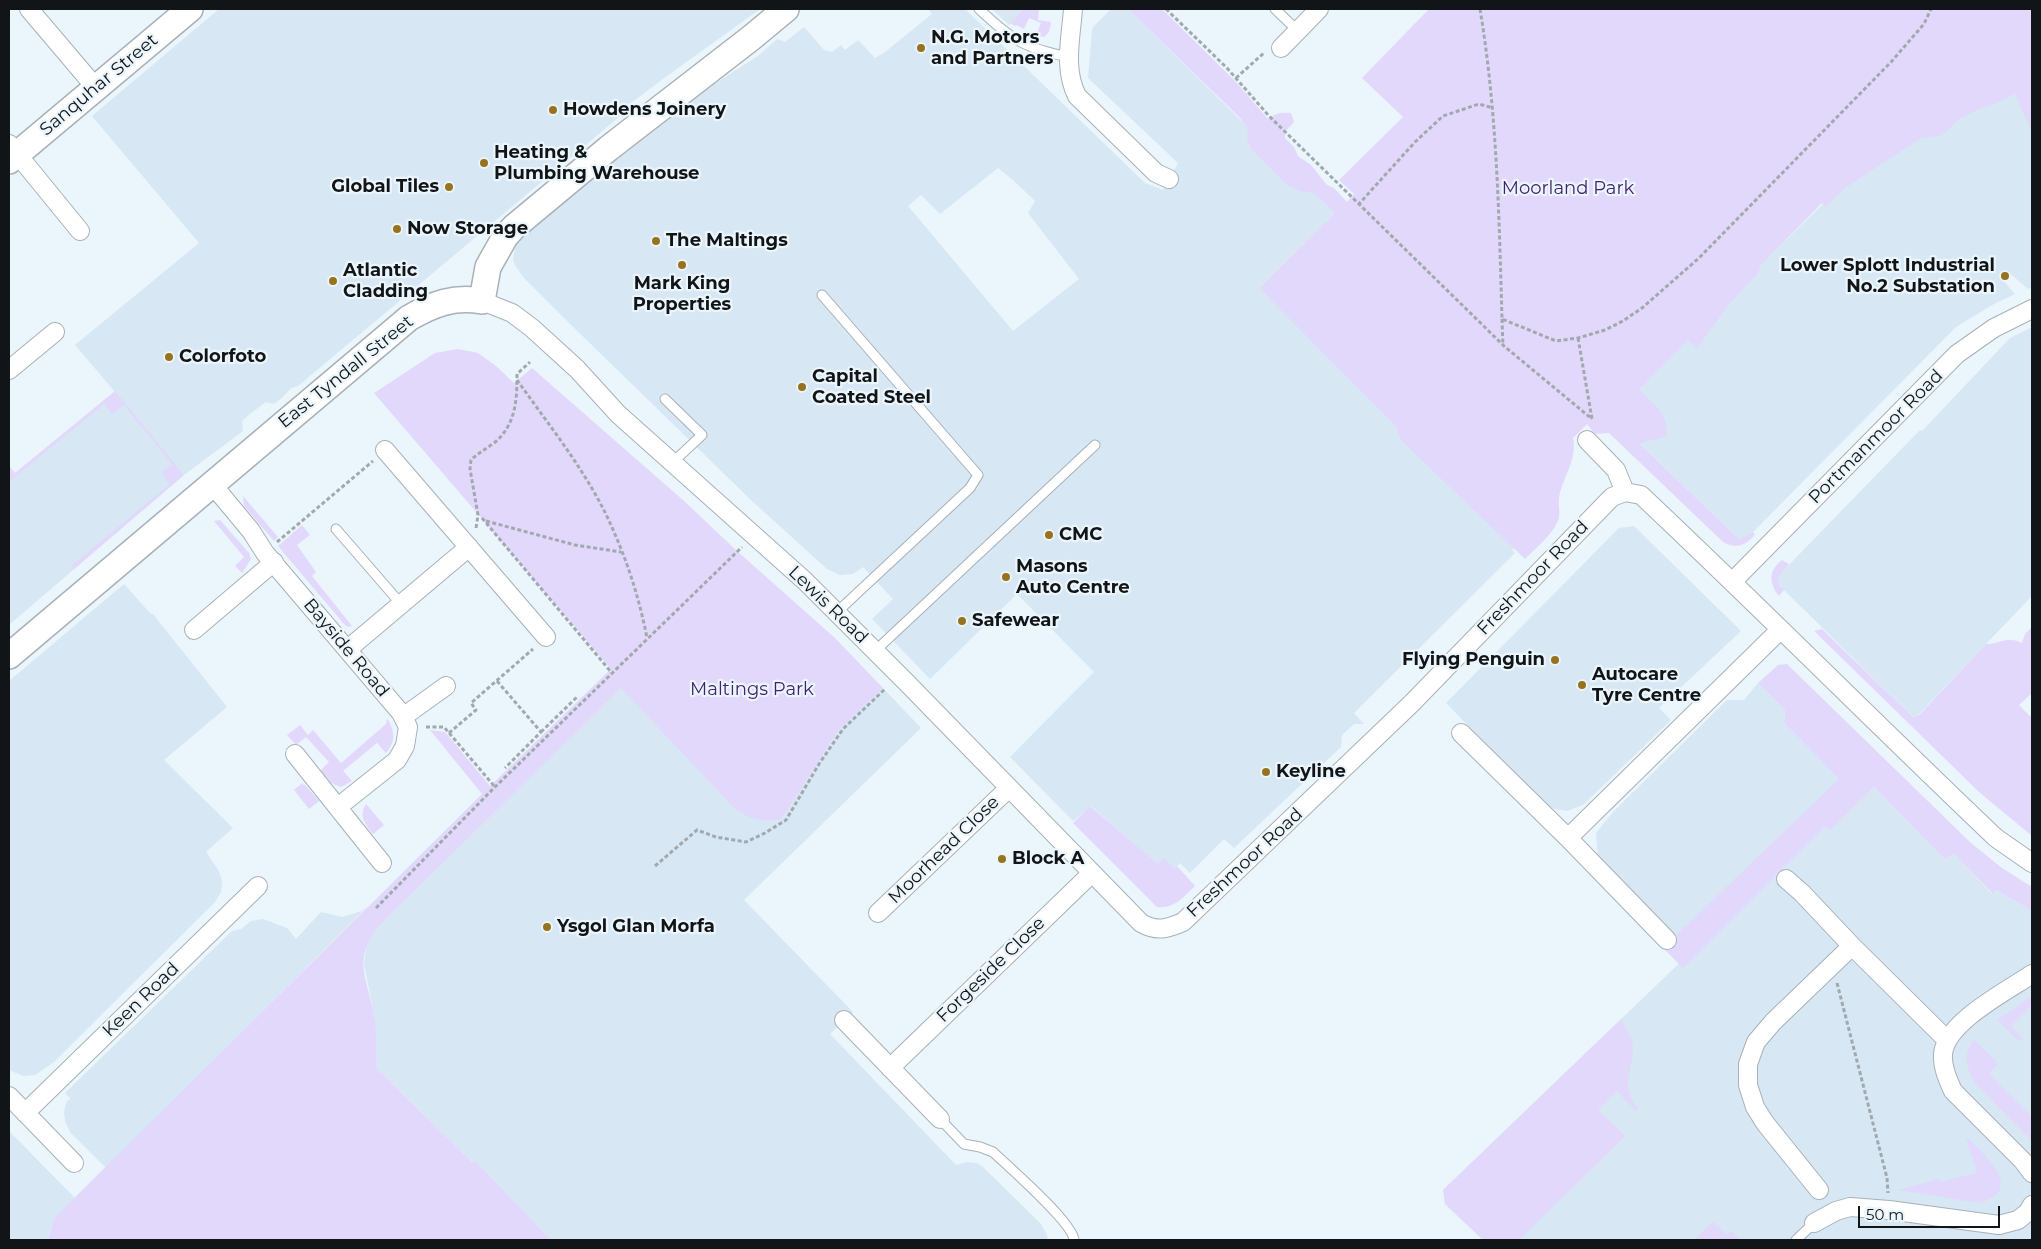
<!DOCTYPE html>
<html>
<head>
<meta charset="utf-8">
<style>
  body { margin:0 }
  #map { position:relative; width:2041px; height:1249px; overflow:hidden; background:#ebf5fc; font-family:Montserrat,sans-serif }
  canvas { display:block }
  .frame { position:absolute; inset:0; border:10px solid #121517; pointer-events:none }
  .scale { position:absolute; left:1858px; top:1206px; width:142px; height:22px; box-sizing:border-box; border:2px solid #121517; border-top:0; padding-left:6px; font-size:15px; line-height:18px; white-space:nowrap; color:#121517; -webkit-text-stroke:4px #ebf5fc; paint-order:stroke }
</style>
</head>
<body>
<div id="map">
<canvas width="2041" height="1249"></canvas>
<div class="frame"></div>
<div class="scale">50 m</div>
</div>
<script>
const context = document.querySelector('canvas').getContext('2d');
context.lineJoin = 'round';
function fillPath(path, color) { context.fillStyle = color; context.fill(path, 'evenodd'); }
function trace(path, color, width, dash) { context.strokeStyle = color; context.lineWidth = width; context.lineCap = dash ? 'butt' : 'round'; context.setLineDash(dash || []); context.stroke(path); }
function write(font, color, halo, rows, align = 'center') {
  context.font = font + ' Montserrat,sans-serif'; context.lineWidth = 4.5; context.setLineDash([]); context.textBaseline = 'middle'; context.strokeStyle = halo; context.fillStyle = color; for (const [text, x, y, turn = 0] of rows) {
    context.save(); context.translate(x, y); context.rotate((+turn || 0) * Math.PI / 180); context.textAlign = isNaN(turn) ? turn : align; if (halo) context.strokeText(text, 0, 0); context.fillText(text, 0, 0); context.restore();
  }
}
fillPath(new Path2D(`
  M219,9H760L667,76L623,109L625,112L298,386L291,388L283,397L274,404L266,402L251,413L242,421L243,431L184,475L9,625V478L115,392L75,345L199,243L92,116Z
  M928,9H965L1145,183L1163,190L1178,163L1088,78L1092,30L1094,26L1111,9H1128L1335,213L1259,288L1521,542L1512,550L1515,553L1354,713L1364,724H1354L1342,735L1341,747L1234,848L1224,839L1190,873L1180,863L1174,869L1158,865L1091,806L1073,821L1010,757L1094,672L1017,594L930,679L872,619L893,599L863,567L853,574L840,575L827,569L752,501L563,317L525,279L516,267L513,260L516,243L519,237L666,115L758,56L777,39L785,42L804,27L824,50L832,52L841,45L845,50L858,40L875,58L885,52L932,14ZM998,168L1013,180L1035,201L1028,213L1079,279L1013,331L908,206L921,195L940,214Z
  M992,9H1024L1009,25Z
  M2014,89L2032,130V287L2028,289L2006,270L2000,277L2015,294L1994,304L1956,327L1753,532L1739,539L1603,408L1746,279L1858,170Z
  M2032,327V596L1918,715L1913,717L1780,586L1778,579L1782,572L1920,430L1922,431L2010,338Z
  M1634,526L1741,631L1659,708L1671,720L1583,805L1567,811L1555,809L1544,803L1446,703L1619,528Z
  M124,584L150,613L153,614L227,707L164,760L233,828L206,852L219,871L222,881L221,892L215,902L54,1062L35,1075L23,1076L9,1070V681Z
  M1758,683L1785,710L1784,723L1860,800L1874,787L1944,859L1954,854L1992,894L1996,890L2032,911V1240H1483L1445,1204L1443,1190L1690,953L1598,859L1596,833L1613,812L1727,700H1744Z
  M621,687L726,799L779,820L786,813L838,731L883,688L921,728L744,900L853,1012L830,1034L956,1165L966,1162L977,1163L983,1167L1041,1224L1047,1235L1048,1240H551L475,1162L473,1163L377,1069L375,1019L364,964L367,941L384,921Z
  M368,906L106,1168L70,1132L65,1121L64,1112L66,1103L70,1098L65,1093L232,931L241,929L251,921L263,919L287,928L296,939L321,912L342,917L362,911Z
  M9,1131L75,1198L54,1218L48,1240H9Z`), '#d7e7f3');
fillPath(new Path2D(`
  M1024,9H1039L1038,20L1051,22L1049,32L1044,37L1036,35L1041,23L1029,18L1024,29L1016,25L1015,26L1010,23Z
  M1128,9H1162L1235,81L1268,119C1276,113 1281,112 1291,113L1294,122L1285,132V138L1294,147L1298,156L1311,165L1327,185L1334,188L1347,202L1354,194L1339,180L1403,117L1362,78L1429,9H2032V132L2015,94L1992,105L1979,109L1958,120L1941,136L1921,138L1845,188L1826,206L1822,203L1760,266L1758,273L1730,303L1697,348L1688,340L1639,389C1653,406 1670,412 1666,436C1658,441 1648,438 1640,444L1739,539L1753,532L1755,534C1747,546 1735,549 1723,542L1609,433L1595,434L1587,424L1573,438C1578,459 1562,478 1559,498C1558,505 1561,513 1558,521C1551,536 1536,548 1525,559L1401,440L1396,426L1259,288L1335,213L1314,193L1300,191L1286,184L1251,149L1247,138L1248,128L1239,117Z
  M458,349L478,353L496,366L514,383L532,368L683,500L737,551L835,638L883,688L838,731L786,813L779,820C757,821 752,820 734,808L621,688L384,921C349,958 368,976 375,1019C377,1035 376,1053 377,1069L473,1163L475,1161L551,1240H48L54,1218L482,794L430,730L445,732L490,786L611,669L374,393L435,353Z
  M115,391L184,475L74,569L71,566L170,484L161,473L172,464L124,405L112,414L104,404L9,482V466L15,473Z
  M243,496L278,537L274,541L244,506Z
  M220,520L249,553L251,559L242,573L235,566L244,557L214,521Z
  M302,525L310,535L297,545L316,572L312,576L352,626L348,627L344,624L278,546Z
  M1782,560L1789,564L1782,572L1778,579L1780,586L1784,590L1779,596C1769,584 1768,570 1782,560Z
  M2032,627V693L2019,705L2032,718V836L1979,792L1814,631L1822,629L1913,717L1919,715L1986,644C2001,645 2005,635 2022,643L2025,634Z
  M1787,664L1971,843L2002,868L2032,887V911L1996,890L1993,894L1954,854L1944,859L1874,787L1830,830L1825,826L1683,968L1663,948L1839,779L1784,723L1785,710L1758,683L1778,665Z
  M387,718C395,730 396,742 386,753L377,743L343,771L352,781L341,787L331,783L326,776L324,778L319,772L329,762L306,737L296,745L287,735L300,725L308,735L313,730L341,763L386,724Z
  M301,784L305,785L319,801L309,809L294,790Z
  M366,804L384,825L373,834C366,826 358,815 366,804Z
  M1090,806L1158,864L1164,858L1174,869L1177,866L1195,886C1183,897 1175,909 1157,907L1073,823Z
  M2032,996V1005L2011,1026L2023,1039L2019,1041L1997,1020Z
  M1621,1019C1626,1028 1633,1038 1633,1048C1632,1074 1620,1084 1638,1109L1636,1111L1617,1091L1598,1110L1625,1136L1519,1240H1483L1445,1204L1443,1190Z
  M1974,1040L1996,1061L1997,1065L1989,1074L2032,1117V1141L1975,1083C1967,1069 1962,1054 1974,1040Z
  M1966,1138L1969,1139C1986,1157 2025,1189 1980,1203L1898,1190L1939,1179L1940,1182L1977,1173Z
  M1713,1222L1727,1235L1731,1231L1740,1240H1694Z`), '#e2d8fc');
const lane = new Path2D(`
  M979,9C1012,40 1024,48 1069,57
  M1275,9L1298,31
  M822,295L978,475L970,488L837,612
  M665,399L702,435L672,463
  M336,529L401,604
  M875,651L1095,445
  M940,1119L964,1144L980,1147L993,1152C1009,1167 1073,1223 1074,1240
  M1796,1240L1814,1223`);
const street = new Path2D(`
  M29,9L96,88
  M1073,9C1071,38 1063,68 1077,96L1156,173L1169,179
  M1281,48L1319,9
  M9,144L80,231
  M482,301L512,313L532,328L577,369L618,414L805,581L908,684L1141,923C1157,932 1167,929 1183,922L1412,703L1612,497L1625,492L1641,495C1761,608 1877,725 1996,838L2032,863
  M9,370L55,332
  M1587,440L1616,470L1625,492
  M385,450L546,637
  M212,484L251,531L265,553L401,713L408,727L405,746L397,760L338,807
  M1733,581L1957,354L1994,328L2032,309
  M194,630L274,562
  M348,649L469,547
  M403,717L446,686
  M1461,733L1568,838L1667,940
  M295,754L382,863
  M1568,838L1780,630
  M1786,879L1802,893L1852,946L1947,1040
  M878,913L1009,788
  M2032,974C2007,991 1946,1022 1943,1054C1942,1067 1948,1080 1953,1091L2023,1161L2032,1173
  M844,1020L940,1119
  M890,1068L1092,873
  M9,1096L74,1163
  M25,1113L258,886
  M1819,1190L1765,1123L1755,1107L1748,1085V1064L1756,1042L1773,1022L1852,946
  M1814,1223L1836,1211L1850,1207L1889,1210L1999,1225L2018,1220L2028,1212L2032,1205`);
const secondary = new Path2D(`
  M9,161L190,9
  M9,656L409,318C433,304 454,296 482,301L488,267L505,237L514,227L609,148L751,38L786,9`);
trace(lane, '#a8b1b8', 11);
trace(street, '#a8b1b8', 20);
trace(secondary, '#a8b1b8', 28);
trace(new Path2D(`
  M1166,9L1227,68L1269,116L1504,346L1592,419
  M1480,9C1497,111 1499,215 1502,319L1556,341L1578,338L1605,330L1623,321L1642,308L1699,258L1891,62L1924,24L1931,9
  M1236,78L1265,52
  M1358,205L1415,142L1443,116L1479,104L1493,108
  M1502,319L1503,346
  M1578,338L1592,419
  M517,380C551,428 591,477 614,532C629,566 640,602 647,638
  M482,518L611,672
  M486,521L575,545L621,552
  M476,528L478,515L470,469L471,460C478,453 486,449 494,443C516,425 517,400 517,374L530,362
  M277,542L373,461
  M497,681L541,732L505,768
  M426,727H444L495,787
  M541,732L577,697
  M449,733L476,710L471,703L533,649
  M655,866L697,830L716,837L746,842L765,833L786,820L819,764L843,729L886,688
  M376,908L495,787L742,547
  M1837,983L1887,1178L1888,1193`), '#a1a9ae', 3, [4, 2.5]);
trace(lane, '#fff', 9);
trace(street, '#fff', 18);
trace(secondary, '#fff', 25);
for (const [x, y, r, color] of [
  [921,48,5,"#98731e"],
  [553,110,5,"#98731e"],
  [484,163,5,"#98731e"],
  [449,187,5,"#98731e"],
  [397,229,5,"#98731e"],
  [656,241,5,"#98731e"],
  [682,265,5,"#98731e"],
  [2005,276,5,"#98731e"],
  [333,281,5,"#98731e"],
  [169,357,5,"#98731e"],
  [802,387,5,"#98731e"],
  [1049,535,5,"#98731e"],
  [1006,577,5,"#98731e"],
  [962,621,5,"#98731e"],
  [1555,660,5,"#98731e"],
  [1582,685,5,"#98731e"],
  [1266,772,5,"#98731e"],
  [1002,859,5,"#98731e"],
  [547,927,5,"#98731e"]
]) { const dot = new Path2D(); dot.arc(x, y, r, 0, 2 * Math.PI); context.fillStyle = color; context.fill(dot); trace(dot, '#ebf5fc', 2); }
write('bold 18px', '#121517', '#ebf5fc', [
  ["N.G. Motors",931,38],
  ["and Partners",931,59],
  ["Howdens Joinery",563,110],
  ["Heating &",494,153],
  ["Plumbing Warehouse",494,174],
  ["Global Tiles",439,187,"right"],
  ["Now Storage",407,229],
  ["The Maltings",666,241],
  ["Lower Splott Industrial",1995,266,"right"],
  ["No.2 Substation",1995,287,"right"],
  ["Atlantic",343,271],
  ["Cladding",343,292],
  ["Mark King",682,284,"center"],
  ["Properties",682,305,"center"],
  ["Colorfoto",179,357],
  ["Capital",812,377],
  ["Coated Steel",812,398],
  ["CMC",1059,535],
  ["Masons",1016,567],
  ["Auto Centre",1016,588],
  ["Safewear",972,621],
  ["Flying Penguin",1545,660,"right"],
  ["Autocare",1592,675],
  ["Tyre Centre",1592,696],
  ["Keyline",1276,772],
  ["Block A",1012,859],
  ["Ysgol Glan Morfa",557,927]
], 'left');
write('18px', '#121517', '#ebf5fc', [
  ["Sanquhar Street",99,85,-40],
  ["East Tyndall Street",346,372,-39],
  ["Portmanmoor Road",1876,437,-45],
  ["Freshmoor Road",1533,578,-46],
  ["Lewis Road",828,605,44],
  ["Bayside Road",346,648,50],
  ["Moorhead Close",944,850,-44],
  ["Freshmoor Road",1245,863,-43],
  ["Forgeside Close",991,970,-44],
  ["Keen Road",141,1000,-44]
]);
write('18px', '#432370', '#ebf5fc', [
  ["Moorland Park",1568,189],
  ["Maltings Park",752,690]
]);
</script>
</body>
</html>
